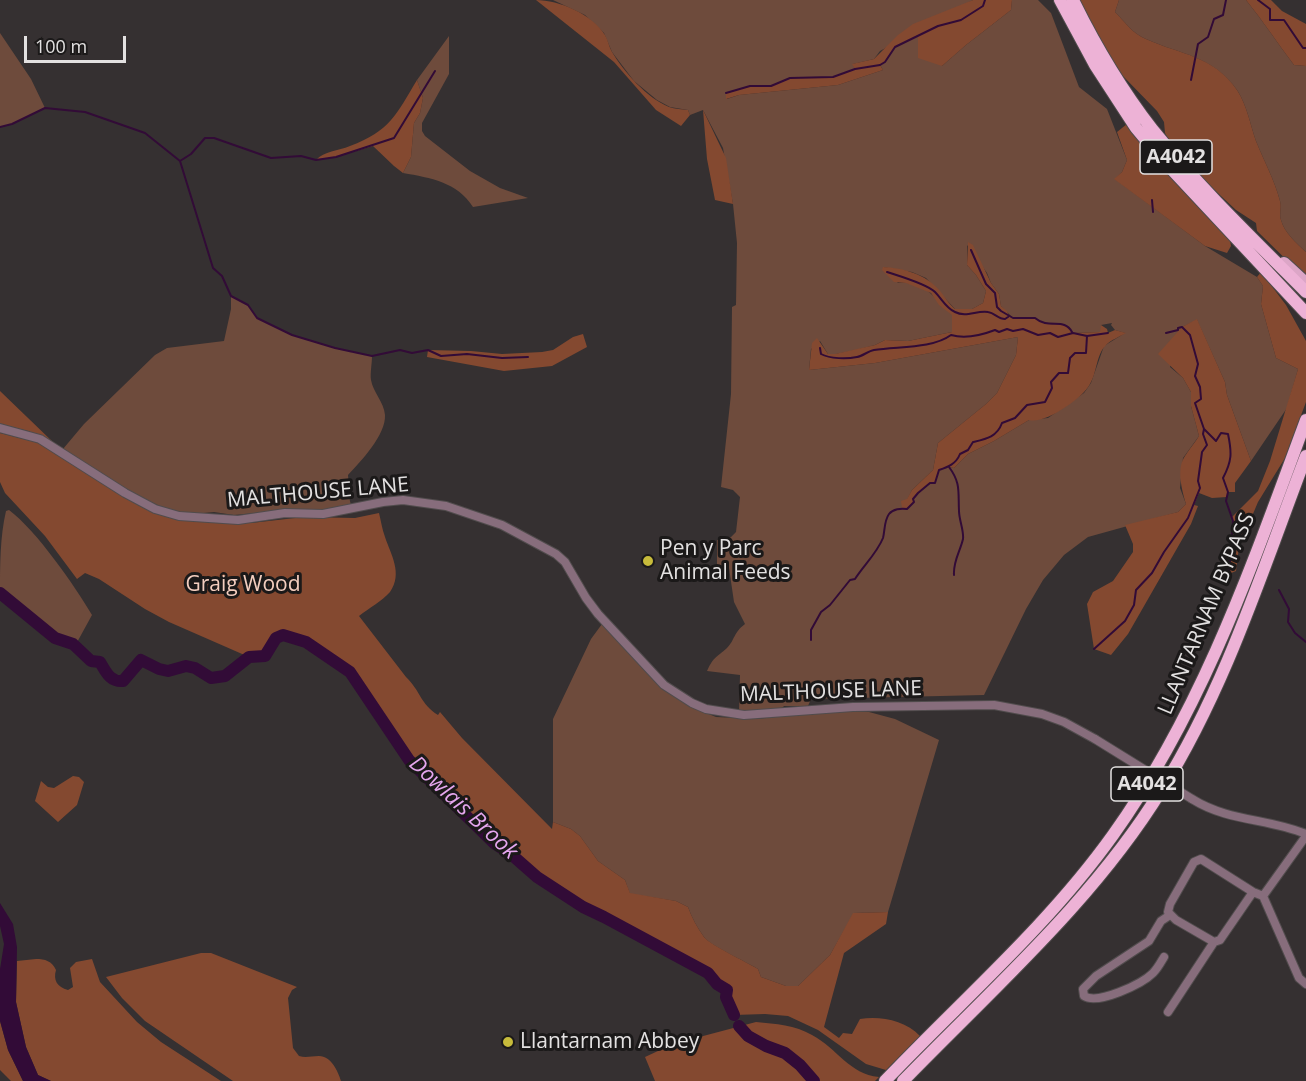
<!DOCTYPE html>
<html>
<head>
<meta charset="utf-8">
<style>
  body { margin:0 }
  #map { position:relative; width:1306px; height:1081px; overflow:hidden; background:#353031; font-family:"Open Sans",sans-serif }
  canvas { display:block }
  .scale { position:absolute; left:24px; top:36px; width:102px; height:27px; box-sizing:border-box; border:3px solid #e3e1e1; border-top:0; padding-left:8px; font-size:18px; line-height:21px; white-space:nowrap; color:#e3e1e1; -webkit-text-stroke:4px #1b1919; paint-order:stroke }
</style>
</head>
<body>
<div id="map">
<canvas width="1306" height="1081"></canvas>
<div class="scale">100 m</div>
</div>
<script>
const context = document.querySelector('canvas').getContext('2d');
context.lineJoin = 'round';
function fillPath(path, color) { context.fillStyle = color; context.fill(path, 'evenodd'); }
function trace(path, color, width, dash) { context.strokeStyle = color; context.lineWidth = width; context.lineCap = dash ? 'butt' : 'round'; context.setLineDash(dash || []); context.stroke(path); }
function write(font, color, halo, rows, align = 'center') {
  context.font = font + ' "Open Sans",sans-serif'; context.lineWidth = 6; context.setLineDash([]); context.textBaseline = 'middle'; context.strokeStyle = halo; context.fillStyle = color; for (const [text, x, y, turn = 0] of rows) {
    context.save(); context.translate(x, y); context.rotate((+turn || 0) * Math.PI / 180); context.textAlign = isNaN(turn) ? turn : align; if (halo) context.strokeText(text, 0, 0); context.fillText(text, 0, 0); context.restore();
  }
}
fillPath(new Path2D(`
  M553,0H973L880,51L874,59L853,64L855,69L833,77L790,78L771,86H750L726,93L727,99L739,95L838,85L883,70L880,65L885,62L895,47L918,36L942,66L966,45L1011,10L1012,0H1038L1051,13L1079,87L1107,109L1127,160L1122,172L1115,179L1205,246L1257,277L1263,286L1261,304L1276,358L1298,369L1287,408L1251,461L1227,395L1225,382L1197,320L1182,327L1170,367L1183,378L1191,392V406L1199,436L1183,458L1180,488L1186,504L1178,512L1088,537L1064,555L1043,580L1026,609L984,695L811,699L808,706H784L781,709L739,712L740,675L707,671C714,656 716,658 727,648C735,640 733,633 745,624L734,602L729,568L717,565V540L731,537L736,532L740,497L733,490L721,487L731,394L732,307L736,305L737,243L733,204L723,148L703,110L690,115L688,110L670,107L657,100L634,81L612,52L604,33L585,15ZM967,245L987,273L991,283L999,294L1001,306L1013,318H1035C1052,331 1063,315 1073,333L1101,332V325L1112,323L1111,325L1115,330L1125,333L1104,346L1091,383L1084,393L1048,418L1029,420L994,441L968,454L954,468L949,467L939,470C936,483 920,489 913,499L907,500L912,490L933,470L938,443L986,404L997,393L1016,355L1018,337L875,363L809,370L811,349L820,341L828,354H836L856,350L875,345L885,340L908,341L952,332L953,315C934,300 928,281 898,283L883,267L912,272L926,278L955,309H972L983,303L986,291L976,275L967,265Z
  M1119,0H1246C1263,21 1278,44 1294,65L1306,66V252C1297,244 1284,232 1281,220C1279,214 1282,207 1280,201C1275,181 1264,161 1256,141C1250,124 1247,105 1237,90C1212,55 1181,55 1146,39C1133,34 1125,22 1115,12Z
  M0,33L31,79L45,108L12,124L0,127Z
  M449,36V74L422,123V131L425,136L470,171L500,188L528,198L473,207C457,182 431,178 403,173L411,157L414,123L420,113L423,98L417,80Z
  M231,296L248,305L257,318L292,335L335,348L372,356C372,364 370,373 371,380C373,392 384,402 385,415C386,435 361,461 348,475C349,485 348,495 351,505L329,509H296L234,515L214,512L193,514L178,512L164,508L132,493L63,449L84,424L155,355L167,348L224,341L231,309Z
  M9,510C36,530 75,586 92,615L75,646L55,638L0,593C0,565 0,537 6,511Z
  M602,624L662,689L694,708L716,717L756,719L843,710L869,712L895,719L939,740L888,912L854,913L830,955L798,986H786L761,977L758,969C747,962 709,945 704,937C697,927 692,918 688,907L676,901L630,894L625,880L598,861L580,836L571,829L553,822V719L591,639Z`), '#6e4b3c');
fillPath(new Path2D(`
  M536,0C559,0 592,14 605,35C608,40 609,47 612,52C624,72 647,98 669,107C675,109 682,109 688,110L690,115L681,126L656,110L614,62Z
  M973,0H1012L1011,10L966,45L942,66L918,58V37L895,47L885,62L880,65L883,70L838,85L739,95L726,99V93L750,86H771L790,78L833,77L855,69L852,64L874,59L898,35L913,24Z
  M1078,0H1119L1115,12C1125,22 1133,34 1146,39C1181,55 1213,55 1237,90C1247,105 1250,124 1256,141C1264,161 1275,181 1280,201C1282,207 1279,214 1281,220C1284,232 1297,244 1306,252V279L1257,231L1256,223L1236,210L1207,183L1170,142L1165,133L1164,122L1157,111L1121,74L1105,49Z
  M1246,0H1271L1282,11L1306,24V66L1294,65C1278,44 1263,21 1246,0Z
  M417,80L423,98L420,113L414,123L411,157L403,173L394,166L373,146L336,157L316,160C324,151 338,151 350,146C390,131 396,115 417,80Z
  M703,110L726,158L733,204L715,200L707,159Z
  M1127,124L1169,175L1230,240L1231,246L1227,253L1205,246L1114,179L1122,172L1127,160L1117,132Z
  M968,242L973,245L991,283L999,294L1001,306L1007,311L1009,316L1013,318H1035C1052,332 1063,315 1073,333L1100,332L1101,325L1107,329L1108,333L1115,330L1126,333C1119,337 1111,340 1106,345C1096,355 1097,373 1090,384C1083,398 1044,425 1029,420L994,441L968,454L954,468L949,467L939,470L935,483H930L918,493L914,499V502L907,509L902,508L901,501L907,499L912,490L933,470L938,443L986,404L997,393L1016,355L1018,337L875,363L809,370L812,343L817,338L828,354H835L875,345L885,340L908,341L952,332V315L939,305L931,293L906,283L894,282L882,270L883,267C903,268 926,274 940,291C945,297 948,303 955,309H972L983,303L986,291L976,275L967,265Z
  M1261,272L1286,305L1306,341V402L1285,458L1258,502L1239,547L1236,571L1229,574L1233,521L1232,517L1258,491L1270,461L1298,369L1276,358L1261,304L1263,286L1257,277Z
  M1197,319L1225,382L1227,395L1251,461L1235,483V492H1228L1227,497L1212,498L1199,493L1194,505L1198,506L1191,524L1128,634L1111,655L1094,649L1087,604L1093,592L1113,581L1133,552V544L1125,525L1178,512L1186,504C1182,490 1176,469 1185,456C1189,449 1195,443 1199,436L1191,406V392L1183,378L1158,354L1182,327Z
  M583,334L587,347L552,366L504,371L427,357L428,350L471,351L502,354L542,352L553,350L573,337Z
  M0,391L55,444L28,431L0,424Z
  M0,433L39,443L140,505L168,517L185,520L251,523L304,517L355,518L379,513C381,521 382,529 385,537C391,555 403,573 390,592C382,601 369,608 359,616L406,677C420,690 420,704 438,715L440,712L462,738L552,829L553,822L571,829L580,836L598,861L625,880L630,893L676,901L688,907C692,918 697,927 704,937C710,945 747,962 758,969L761,977L786,986H798L830,955L853,913L888,912L886,924L844,953L824,1027L839,1038L843,1033L852,1034L860,1019C880,1016 905,1020 920,1036L886,1070L866,1064L818,1030L788,1016L765,1014L734,1015L726,997L727,990L717,984L708,973L583,907L537,877L512,855L494,843L409,760L350,672L306,642L283,635L276,638L265,656L249,657L169,622L145,609L99,579L85,573L77,579L45,536L5,493L0,482Z
  M73,776L79,777L84,782L77,805L58,822L35,801L41,781L48,787L54,788Z
  M201,953H211L297,987L292,990L288,998L293,1048L299,1056C306,1058 311,1056 319,1056C331,1056 338,1071 341,1081H233L145,1021L122,998L106,977Z
  M36,959C45,959 52,961 56,970C53,980 57,987 68,990L73,987L70,968L76,962L92,959L100,982L137,1022L161,1042L221,1081H51L38,1075L26,1047L16,1002L17,961Z
  M0,1021L8,1050L23,1081H11L0,1070Z
  M756,1022C776,1024 795,1025 812,1035C838,1049 849,1074 879,1077L875,1081H655L645,1057L673,1044Z`), '#844930');
fillPath(new Path2D(`
  M0,903L13,924L17,947L16,1002L26,1047L38,1075L51,1081H23L8,1050L0,1021V969L4,944L0,926Z`), '#320b37');
trace(new Path2D(`
  M1258,0L1270,9V20H1284L1303,48H1306
  M1191,80L1198,44L1208,37L1214,19L1223,15L1226,0
  M726,93L750,86H771L790,78L833,77L855,69L880,65L885,62L895,47L938,26L961,20L983,6L985,0
  M0,127L12,124L45,108L85,112L145,133L180,161L191,154L205,138H214L271,158L301,156L316,160L336,157L394,138L435,71
  M180,161L213,268L222,276L231,296L248,305L257,318L292,335L335,348L372,356L400,350L412,353L428,350L441,356L467,354L502,358L528,357
  M1152,200L1153,212
  M971,250L986,284L995,293L997,307L1001,311L1013,318H1035C1049,330 1064,317 1072,332
  M887,272C899,276 927,284 935,292C942,299 946,308 955,312C966,318 977,310 988,312C995,313 998,319 1005,319L1008,317
  M1166,333L1178,330V328L1182,327L1190,335L1198,364L1195,376L1200,387L1201,399L1195,403L1204,429L1216,441L1221,433L1228,434C1232,453 1232,461 1223,478L1228,492L1226,501L1233,521L1229,574
  M820,348L821,354C830,359 847,359 857,357C863,356 868,351 874,350C897,346 932,349 951,335C965,339 982,335 995,330L999,332L1007,329L1013,331L1023,329L1038,335L1050,333L1058,337L1073,333L1087,336L1108,333
  M949,467C961,483 958,492 959,511C959,520 964,530 963,539C960,552 953,561 954,575
  M1279,590L1289,609L1288,622L1295,633L1306,642
  M811,640V630L821,612L830,605L850,580L855,579C864,565 877,553 883,538C885,530 884,521 889,514C893,509 901,508 907,509L914,502L913,499L918,493L930,483H935L939,470C948,467 956,464 960,454L968,450L973,442C986,439 997,437 1002,423L1015,418L1027,405L1045,402L1052,388L1051,382L1059,373H1068L1070,358L1075,353H1086L1087,336
  M1094,649L1125,621L1134,605L1136,590L1152,573L1164,552L1188,518L1200,488L1198,481L1202,452L1207,445L1203,434L1204,429`), '#320b37', 2);
trace(new Path2D(`
  M0,593L55,638L73,644L91,661L100,662C106,672 110,682 123,681L141,660L159,669L168,671L186,666L195,668L211,678L225,676L249,657L265,656L276,638L283,635L306,642L350,672L409,760L494,843L512,855L537,877L583,907L604,917L708,973L717,984L727,990L726,997L734,1015
  M739,1026L748,1036L766,1046L785,1053L800,1065L814,1081`), '#320b37', 12);
const minor = new Path2D(`
  M0,428L40,439L125,493L155,509L179,516L238,520L285,513L323,514L383,502L403,500L446,506L502,525L556,554L565,562L586,598L598,614L664,685L692,703L706,709L744,715L853,707L994,705L1042,714L1064,722L1095,739
  M1192,799C1229,822 1267,818 1306,834
  M1263,896L1306,836
  M1214,942L1176,920L1168,912L1170,904L1194,862L1201,859L1253,892L1263,896L1299,978L1306,984
  M1164,957C1161,962 1158,968 1153,973C1142,984 1098,1005 1084,996L1083,989L1096,976L1149,941L1161,921L1170,915
  M1168,1012L1214,942L1220,940L1253,892`);
const primary = new Path2D(`
  M1284,263L1306,283`);
const trunk = new Path2D(`
  M1060,0L1095,65L1136,128L1161,158L1306,313
  M1073,0C1095,45 1121,89 1152,129C1199,187 1253,239 1306,292
  M885,1081C962,1000 1048,926 1113,835C1203,709 1253,563 1306,420
  M903,1081C993,988 1094,900 1162,789C1226,687 1263,568 1306,456`);
trace(minor, '#514c4d', 10);
trace(primary, '#514c4d', 14);
trace(trunk, '#514c4d', 14);
trace(minor, '#876d7c', 8);
trace(primary, '#dca6c7', 12);
trace(trunk, '#edb2d6', 12);
const minorBridge = new Path2D(`
  M1095,739L1192,799`);
trace(minorBridge, '#514c4d', 10, []);
trace(minorBridge, '#876d7c', 8);
for (const [x, y, r, color] of [
  [648,561,6,"#c7bb3b"],
  [508,1042,6,"#c7bb3b"]
]) { const dot = new Path2D(); dot.arc(x, y, r, 0, 2 * Math.PI); context.fillStyle = color; context.fill(dot); trace(dot, '#1b1919', 2); }
for (const [x, y, w] of [
  [1176,157,72],
  [1147,784,72]
]) { const box = new Path2D(); box.roundRect(x - w / 2, y - 17, w, 34, 4.5); context.fillStyle = '#1b1919'; context.fill(box); trace(box, '#e3e1e1', 1.5); }
write('bold 20px', '#e3e1e1', null, [
  ["A4042",1176,157],
  ["A4042",1147,784]
]);
write('21px', '#e3e1e1', '#1b1919', [
  ["MALTHOUSE LANE",318,493,-5],
  ["LLANTARNAM BYPASS",1207,614,-67],
  ["MALTHOUSE LANE",831,692,-2]
]);
write('21px', '#e3e1e1', '#1b1919', [
  ["Pen y Parc",660,549],
  ["Animal Feeds",660,573],
  ["Llantarnam Abbey",520,1042]
], 'left');
write('21px', '#f4cebf', '#1b1919', [
  ["Graig Wood",243,585]
]);
write('italic 22px', '#e5a6ee', '#1b1919', [
  ["Dowlais Brook",463,808,43]
]);
</script>
</body>
</html>
